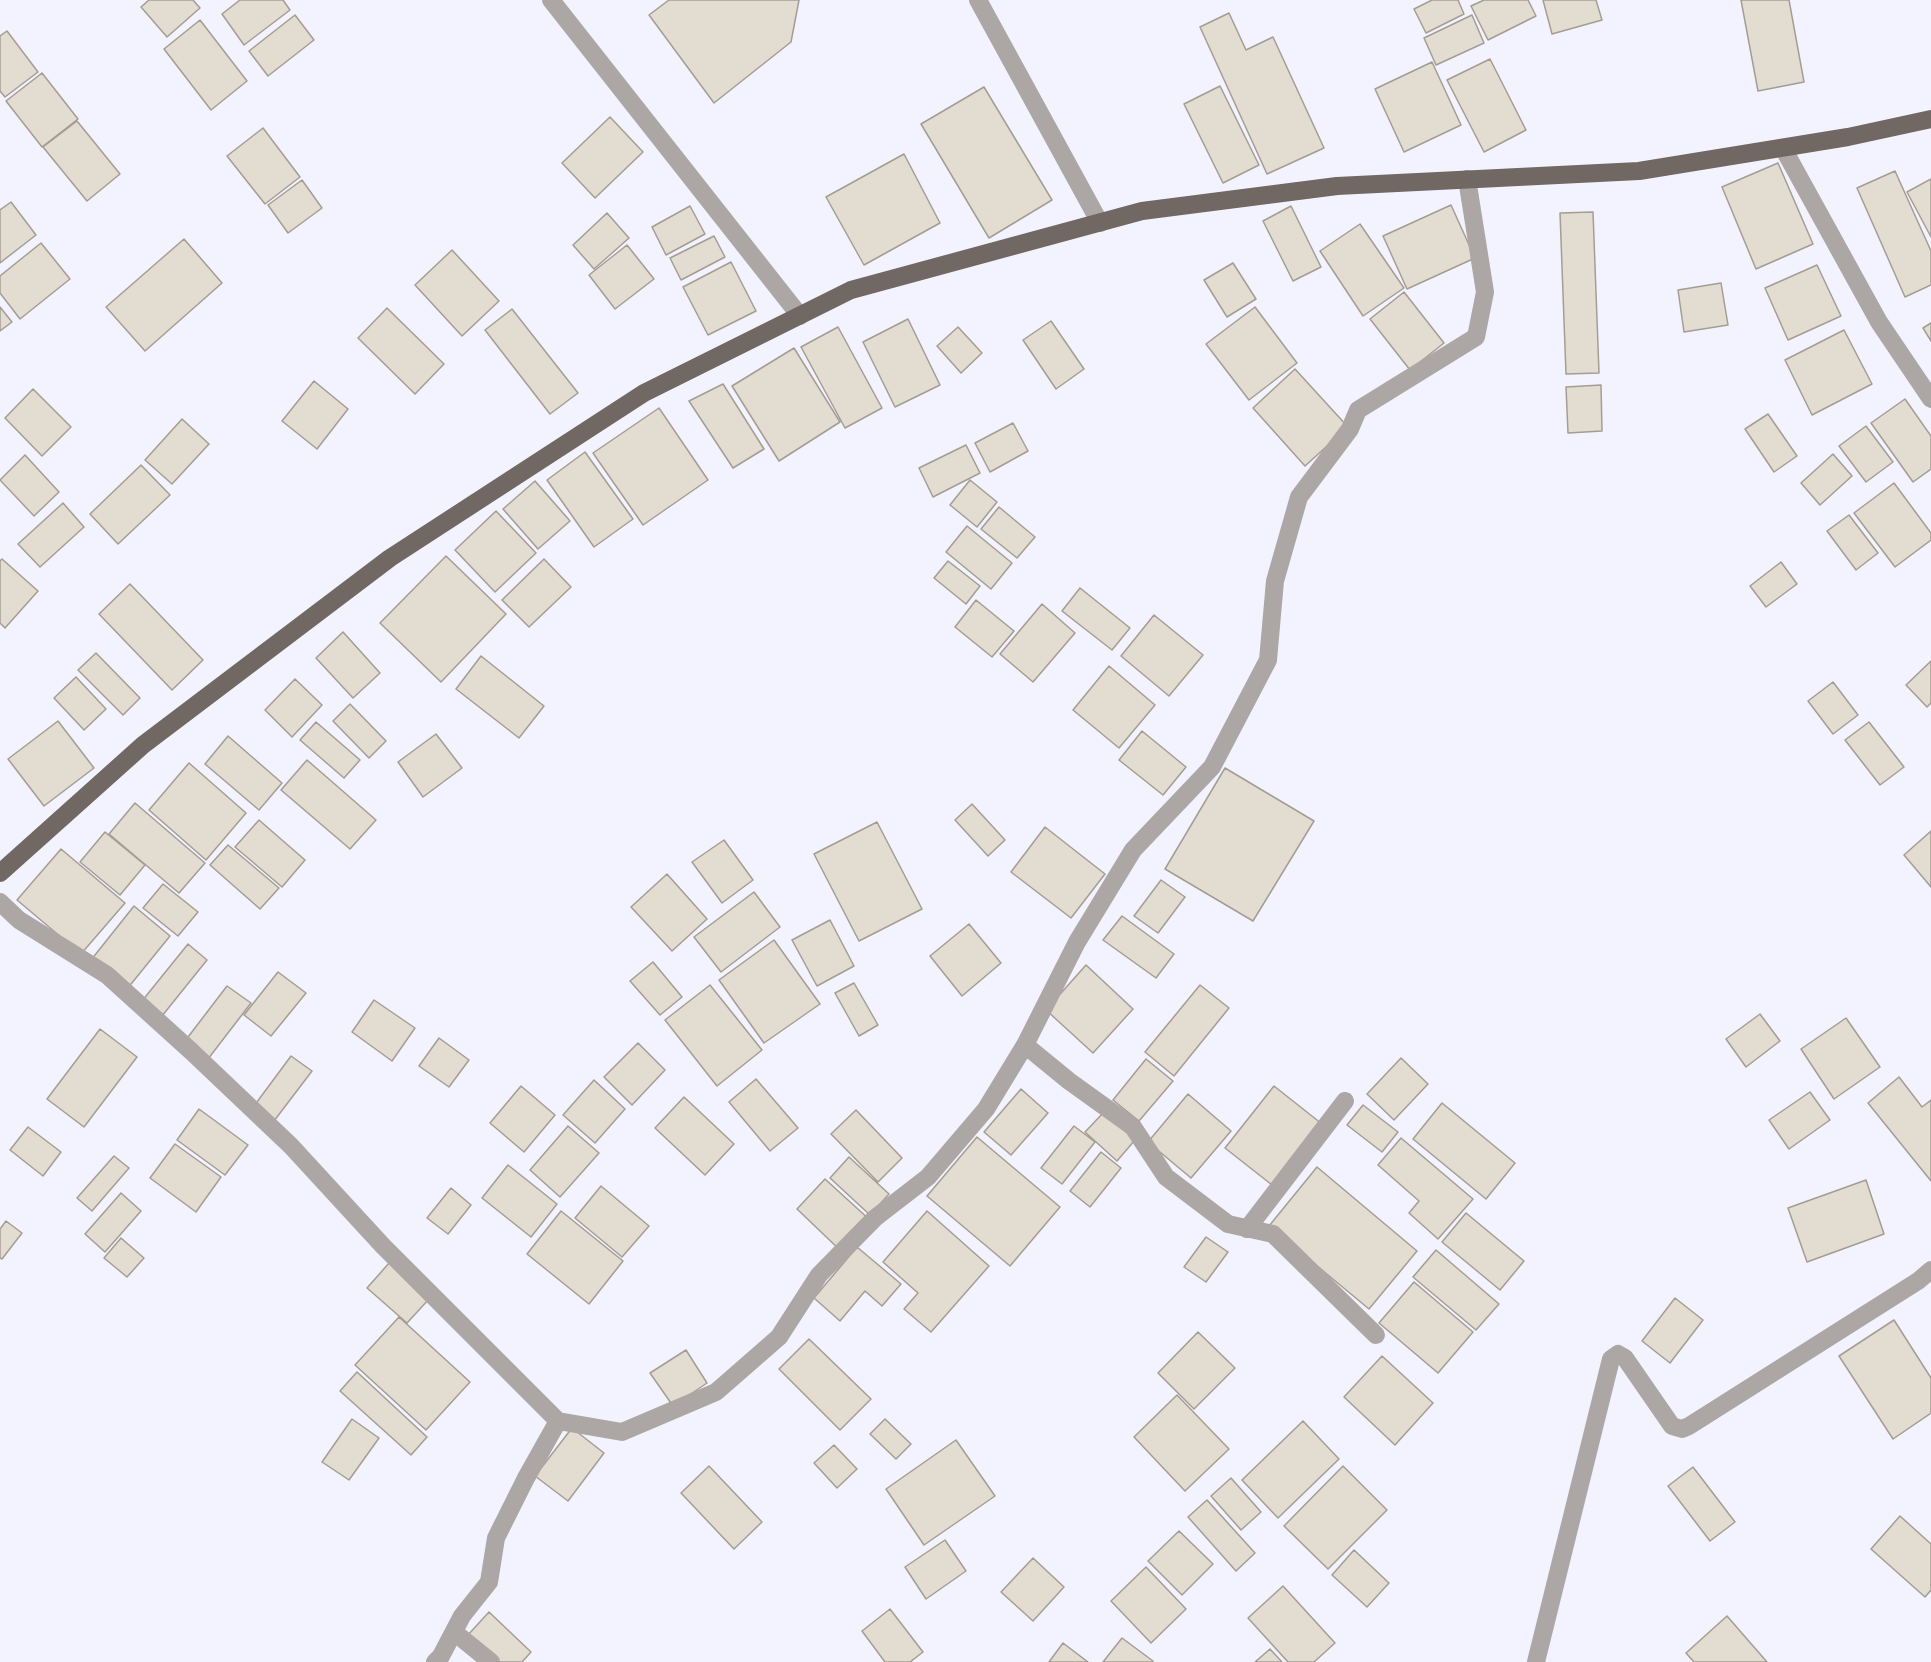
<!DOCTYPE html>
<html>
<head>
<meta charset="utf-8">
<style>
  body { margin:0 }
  canvas { display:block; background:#f2f3ff }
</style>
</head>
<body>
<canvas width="1931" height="1662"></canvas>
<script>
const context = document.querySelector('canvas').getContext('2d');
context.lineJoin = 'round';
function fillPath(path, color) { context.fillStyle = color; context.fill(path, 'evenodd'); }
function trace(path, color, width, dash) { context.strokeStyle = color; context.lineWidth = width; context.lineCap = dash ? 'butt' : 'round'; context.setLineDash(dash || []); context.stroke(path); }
const building = new Path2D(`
  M149,0H193L200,8L167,37L141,7Z
  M240,0H283L290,10L244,45L222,14Z
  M669,0H799L791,42L714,103L649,15Z
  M1432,0H1458L1464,14L1426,33L1414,9Z
  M1484,0H1528L1536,16L1488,40L1471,6Z
  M1543,0H1596L1602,20L1552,34Z
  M1741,0H1789L1804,82L1758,91Z
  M1229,13L1246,50L1273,37L1324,148L1267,174L1200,27Z
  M295,15L314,40L268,76L249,51Z
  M1472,15L1484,43L1436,65L1424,38Z
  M200,20L247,81L211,110L164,49Z
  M7,31L38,72L5,97L0,91V36Z
  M1490,59L1526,130L1484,152L1447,80Z
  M1432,62L1461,125L1404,152L1375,89Z
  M42,73L78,119L42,147L6,101Z
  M1220,86L1259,165L1223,183L1184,104Z
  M984,87L1052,200L989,238L921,124Z
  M610,117L643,152L595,198L562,163Z
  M77,121L120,174L87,201L43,147Z
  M263,128L300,177L265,204L227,156Z
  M904,154L940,223L864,265L826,197Z
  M1778,163L1813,244L1756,269L1722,187Z
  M1895,171L1931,251V285L1905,297L1857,188Z
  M1931,179V237L1907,192Z
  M302,180L322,208L288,233L268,205Z
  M11,202L36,235L0,263V210Z
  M1451,205L1475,258L1407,289L1383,236Z
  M690,206L705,234L666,255L652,227Z
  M1291,206L1321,267L1293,281L1263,221Z
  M1593,212L1599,373L1566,374L1560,213Z
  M607,213L629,238L594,269L573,245Z
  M1360,224L1404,288L1363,316L1320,251Z
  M714,236L725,257L681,280L670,258Z
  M184,239L222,283L145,351L106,307Z
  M41,243L70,279L20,319L0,293V276Z
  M627,245L654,279L615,309L589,275Z
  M452,250L499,301L462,336L415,285Z
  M731,262L756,311L708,335L683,287Z
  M1233,263L1256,299L1227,317L1204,280Z
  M1817,265L1841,316L1788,340L1765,288Z
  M1721,283L1728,325L1684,332L1678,290Z
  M1404,292L1444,343L1410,370L1370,319Z
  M0,307L12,322L0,331Z
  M1255,307L1297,363L1249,400L1206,344Z
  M387,308L444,364L415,394L358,338Z
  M512,309L578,393L550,414L485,330Z
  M908,319L940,385L895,407L863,342Z
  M1051,321L1084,369L1056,389L1023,340Z
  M1931,323V341L1923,328Z
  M838,327L882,408L845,428L801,347Z
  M958,327L982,353L961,373L937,346Z
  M1844,330L1872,384L1812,415L1785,360Z
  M794,348L840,422L779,461L732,386Z
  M1295,369L1348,427L1305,466L1253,408Z
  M314,381L348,409L317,449L282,421Z
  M723,384L764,449L733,468L689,401Z
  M1601,385L1602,431L1568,433L1566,387Z
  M33,389L71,427L42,456L5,418Z
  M1905,399L1931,436V469L1913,482L1871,423Z
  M659,408L708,480L643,525L593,453Z
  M1768,414L1797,456L1774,472L1745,429Z
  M182,419L209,444L172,484L145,460Z
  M1013,423L1028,451L990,472L975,443Z
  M1866,426L1893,462L1866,482L1839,446Z
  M966,445L980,473L933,497L919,468Z
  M585,452L633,519L594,547L547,480Z
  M1833,454L1852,476L1820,505L1801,483Z
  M25,455L59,492L34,516L0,480Z
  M141,465L170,495L118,544L90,514Z
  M970,480L997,502L977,527L950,505Z
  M535,481L570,521L538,549L503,509Z
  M1894,483L1931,533V540L1895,567L1854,513Z
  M63,503L84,527L40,567L18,544Z
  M999,507L1035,537L1017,558L981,529Z
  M496,511L536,553L495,592L455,550Z
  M1849,515L1878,553L1856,570L1827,531Z
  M967,526L1012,563L991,589L946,552Z
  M446,556L506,614L441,682L380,623Z
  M2,559L38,591L5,628L0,623V561Z
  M544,559L571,587L529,627L502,600Z
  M948,561L980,586L966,604L934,578Z
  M1781,562L1797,584L1766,607L1750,586Z
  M130,584L203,660L172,690L99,614Z
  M1080,588L1130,628L1112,650L1062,611Z
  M976,600L1014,631L992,657L955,627Z
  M1042,604L1075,633L1033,682L1000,654Z
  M1154,615L1203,655L1169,696L1121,656Z
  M343,632L380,673L353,698L316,658Z
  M96,653L140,698L123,715L78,670Z
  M481,656L544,706L519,738L456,689Z
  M1931,661V703L1927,707L1906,685Z
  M1109,666L1155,705L1119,748L1073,710Z
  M76,677L106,709L84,730L54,698Z
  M295,679L322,705L292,737L265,710Z
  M1833,682L1858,715L1833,734L1808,701Z
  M350,704L386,741L369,758L333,721Z
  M58,721L94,768L44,806L8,759Z
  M316,722L360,760L344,778L300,740Z
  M1869,722L1904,767L1880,785L1845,740Z
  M1142,731L1186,767L1163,795L1119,760Z
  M436,734L462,768L423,797L398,762Z
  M228,736L282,783L259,810L205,764Z
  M307,760L376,820L350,849L281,790Z
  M189,763L246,813L206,860L149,810Z
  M1225,768L1314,821L1253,921L1165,869Z
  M135,803L205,863L179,893L109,834Z
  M972,804L1005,840L988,856L955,820Z
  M259,820L305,860L282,887L235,847Z
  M877,822L922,909L859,941L814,854Z
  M1045,827L1105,874L1071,918L1011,872Z
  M1931,831V887L1904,855Z
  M105,832L145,865L120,895L80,862Z
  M724,840L753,880L722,903L692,862Z
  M228,845L279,888L260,909L210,865Z
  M61,849L125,903L81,954L17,900Z
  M667,874L707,919L672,951L631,907Z
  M1161,880L1185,897L1158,933L1134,916Z
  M163,884L198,912L178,936L143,908Z
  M754,892L780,927L721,972L694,937Z
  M134,906L170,936L127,989L91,960Z
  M1122,916L1174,954L1156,978L1103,940Z
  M830,920L854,966L817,986L792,940Z
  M969,924L1001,963L962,996L930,956Z
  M774,940L820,1004L764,1043L719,980Z
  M188,944L207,960L162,1016L142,1001Z
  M653,962L682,997L660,1015L630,981Z
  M1086,965L1133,1009L1093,1053L1046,1010Z
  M278,972L306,993L271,1036L244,1015Z
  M854,983L878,1025L859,1036L835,993Z
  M710,985L762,1050L717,1086L665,1020Z
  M1200,985L1229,1008L1174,1076L1145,1052Z
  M227,986L251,1003L208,1059L185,1041Z
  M374,1000L415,1028L392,1061L352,1032Z
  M1760,1014L1780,1041L1746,1067L1726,1039Z
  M1846,1018L1880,1067L1834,1099L1801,1049Z
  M100,1029L137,1057L84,1127L47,1099Z
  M439,1038L469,1060L449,1087L419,1066Z
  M638,1043L665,1070L632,1105L604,1077Z
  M291,1056L312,1071L274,1121L254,1106Z
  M1401,1058L1428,1084L1394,1120L1367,1094Z
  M1146,1059L1173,1081L1139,1121L1113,1100Z
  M1899,1077L1922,1107L1931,1100V1181L1868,1103Z
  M756,1079L798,1128L770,1151L729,1102Z
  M594,1080L625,1109L595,1143L563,1115Z
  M521,1086L555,1115L524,1152L490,1123Z
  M1274,1086L1322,1124L1272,1185L1225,1148Z
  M1021,1089L1048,1113L1011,1155L984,1132Z
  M1810,1092L1830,1120L1789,1149L1769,1120Z
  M1188,1094L1231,1131L1191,1178L1148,1142Z
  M684,1097L734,1144L705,1175L655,1128Z
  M1442,1103L1515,1163L1486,1199L1413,1139Z
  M1363,1105L1398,1132L1382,1152L1347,1125Z
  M199,1109L248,1145L225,1175L177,1140Z
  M856,1110L902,1158L878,1182L831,1134Z
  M1104,1112L1135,1140L1117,1161L1085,1132Z
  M568,1126L599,1153L560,1197L530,1170Z
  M1074,1126L1095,1142L1062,1184L1041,1168Z
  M28,1127L61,1152L43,1176L10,1150Z
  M977,1137L1060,1207L1010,1266L927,1196Z
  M1401,1138L1473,1199L1438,1239L1409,1213L1419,1201L1378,1165Z
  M175,1144L221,1177L196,1212L150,1178Z
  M1101,1152L1121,1168L1090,1207L1070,1191Z
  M114,1156L129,1168L92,1211L77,1198Z
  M849,1157L889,1194L870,1215L830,1178Z
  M508,1165L557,1204L531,1237L482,1198Z
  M1317,1167L1417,1251L1369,1309L1269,1226Z
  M825,1179L871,1221L842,1252L797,1209Z
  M1866,1180L1884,1234L1807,1262L1788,1208Z
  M601,1186L649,1226L622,1257L575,1218Z
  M451,1188L471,1205L448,1234L427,1218Z
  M121,1193L141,1211L105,1252L85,1234Z
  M561,1211L623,1261L589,1304L527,1254Z
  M927,1211L989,1266L931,1332L904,1309L918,1293L883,1262Z
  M1466,1213L1524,1261L1500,1290L1442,1242Z
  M6,1221L22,1233L2,1259L0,1258V1229Z
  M1206,1237L1228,1252L1206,1282L1184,1267Z
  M121,1238L144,1258L127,1277L104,1258Z
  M857,1247L901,1284L882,1306L865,1291L840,1321L814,1298Z
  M1436,1250L1499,1304L1476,1330L1413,1277Z
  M390,1262L430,1298L407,1323L367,1288Z
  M1414,1282L1473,1332L1438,1373L1379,1323Z
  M1675,1298L1703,1320L1670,1363L1642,1341Z
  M399,1317L470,1382L426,1430L355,1365Z
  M1894,1320L1931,1378V1413L1893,1439L1839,1356Z
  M1198,1332L1235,1368L1194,1409L1158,1373Z
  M809,1339L871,1399L840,1430L779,1369Z
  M686,1350L707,1383L673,1406L650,1373Z
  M1382,1356L1433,1403L1395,1445L1344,1397Z
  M357,1372L427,1437L411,1455L340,1391Z
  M1177,1395L1229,1449L1185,1491L1134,1437Z
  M352,1419L379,1438L349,1480L322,1462Z
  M885,1419L911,1444L896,1459L870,1434Z
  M1303,1421L1339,1459L1278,1518L1242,1480Z
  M572,1428L604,1453L568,1501L535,1476Z
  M956,1440L995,1496L924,1545L886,1489Z
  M834,1445L857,1469L837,1488L814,1463Z
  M709,1466L762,1522L734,1549L681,1493Z
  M1343,1466L1387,1510L1328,1569L1284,1526Z
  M1693,1467L1735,1522L1710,1541L1668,1486Z
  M1231,1478L1261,1512L1241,1530L1211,1496Z
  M1207,1500L1255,1553L1236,1571L1188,1517Z
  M1900,1516L1931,1544V1590L1925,1597L1871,1549Z
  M1179,1531L1213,1564L1182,1595L1148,1561Z
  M945,1540L966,1571L926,1599L905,1567Z
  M1354,1550L1389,1583L1367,1607L1332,1575Z
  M1033,1558L1064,1587L1033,1621L1001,1592Z
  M1146,1567L1186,1609L1151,1643L1111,1601Z
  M1283,1586L1335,1643L1314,1662H1288L1248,1618Z
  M890,1609L923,1652L910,1662H885L862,1631Z
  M489,1612L531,1652L522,1662H494L467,1636Z
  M1727,1616L1767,1662H1694L1686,1653Z
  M1122,1638L1153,1661L1152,1662H1103Z
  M1063,1643L1088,1662H1049Z
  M1270,1649L1282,1662H1255Z`);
fillPath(building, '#e3dcd1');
trace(building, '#a49d94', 1.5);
trace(new Path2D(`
  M551,0L800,316
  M978,0L1100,223
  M1783,148L1879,322L1931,399
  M0,902L19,920L107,975L191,1051L291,1146L383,1246L558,1421L622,1432L716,1392L779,1337L819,1275L875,1218L928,1177L986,1109L1025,1045L1077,942L1133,850L1212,767L1268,660L1275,581L1299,497L1350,429L1358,410L1476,337L1485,292L1467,179
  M1025,1045L1069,1081L1133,1127L1166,1177L1228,1224L1273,1234L1376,1335
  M1247,1229L1345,1101
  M454,1632L491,1662
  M435,1662L441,1656L462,1616L489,1582L496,1538L526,1478L558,1421
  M1536,1662L1611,1359L1618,1354L1625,1358L1672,1426L1682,1429L1689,1426L1918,1281L1931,1270`), '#aca7a5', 18);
trace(new Path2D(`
  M0,873L143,745L390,558L644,393L851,290L1142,211L1337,186L1639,171L1848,137L1931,119`), '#716763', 18);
</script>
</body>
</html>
